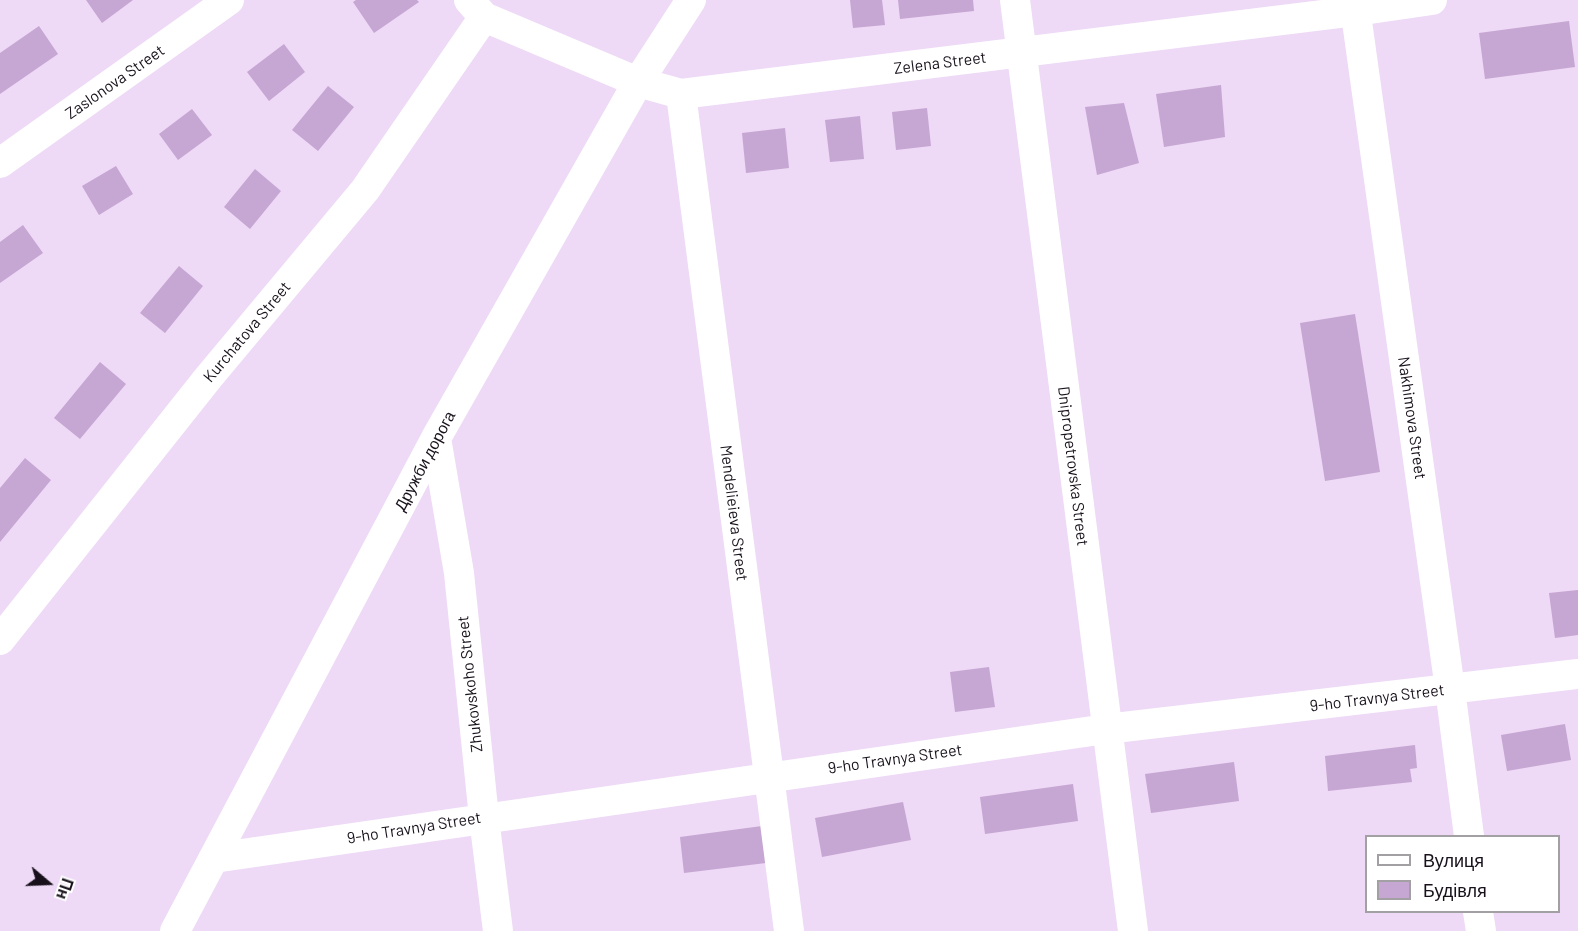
<!DOCTYPE html>
<html>
<head>
<meta charset="utf-8">
<style>
  body { margin:0 }
  #map { position:relative; width:1578px; height:931px; overflow:hidden; background:#eed9f6; font-family:Barlow,sans-serif }
  canvas { display:block }
  .legend { position:absolute; left:1365px; top:835px; width:195px; height:78px; box-sizing:border-box; background:#fff; border:2px solid #a3a0a4; margin:0; padding:8px 10px; list-style:none; font-size:18px; color:#18111b }
  .legend li { display:flex; align-items:center; gap:12px; height:30px }
  .legend b { width:30px; border:2px solid #a3a0a4 }
  .north { position:absolute; left:18px; top:853px; width:60px; height:60px; -webkit-text-stroke:4px #fff; paint-order:stroke; rotate:109deg; font-size:16px; font-weight:700; line-height:24px; text-align:center; color:#18111b }
  .north::after { content:''; display:block; margin:auto; width:21px; height:27px; background:#18111b; clip-path:polygon(50% 0,100% 100%,50% 72%,0 100%) }
</style>
</head>
<body>
<div id="map">
<canvas width="1578" height="931"></canvas>
<ul class="legend">
<li><b style="height:8px;background:#fff"></b>Вулиця</li>
<li><b style="height:16px;background:#c6a6d2"></b>Будівля</li>
</ul>
<div class="north">Пн</div>
</div>
<script>
const context = document.querySelector('canvas').getContext('2d');
context.lineJoin = 'round';
function fillPath(path, color) { context.fillStyle = color; context.fill(path, 'evenodd'); }
function trace(path, color, width, dash) { context.strokeStyle = color; context.lineWidth = width; context.lineCap = dash ? 'butt' : 'round'; context.setLineDash(dash || []); context.stroke(path); }
function write(font, color, halo, rows, align = 'center') {
  context.font = font + ' Barlow,sans-serif'; context.lineWidth = 6; context.setLineDash([]); context.textBaseline = 'middle'; context.strokeStyle = halo; context.fillStyle = color; for (const [text, x, y, turn = 0] of rows) {
    context.save(); context.translate(x, y); context.rotate((+turn || 0) * Math.PI / 180); context.textAlign = isNaN(turn) ? turn : align; if (halo) context.strokeText(text, 0, 0); context.fillText(text, 0, 0); context.restore();
  }
}
fillPath(new Path2D(`
  M86,0H133L102,23Z
  M356,0H417L419,2L374,33L353,2Z
  M850,0H882L885,25L853,28Z
  M898,0H973L974,11L900,19Z
  M1569,21L1575,67L1485,79L1479,33Z
  M39,26L58,54L0,94V53Z
  M284,44L305,72L269,101L247,72Z
  M1221,85L1225,137L1164,147L1156,94Z
  M328,86L354,107L318,151L292,130Z
  M1124,103L1139,163L1097,175L1085,107Z
  M927,108L931,146L896,150L892,112Z
  M192,109L212,135L178,160L159,134Z
  M860,116L864,159L830,162L825,120Z
  M785,128L789,168L746,173L742,133Z
  M116,166L133,194L99,215L82,186Z
  M255,169L281,191L250,229L224,207Z
  M23,225L43,253L0,283V242Z
  M179,266L203,286L165,333L140,313Z
  M1355,314L1380,472L1325,481L1300,323Z
  M100,362L126,384L80,439L54,418Z
  M25,458L51,480L0,542V488Z
  M1578,590V635L1555,638L1549,593Z
  M989,667L995,707L955,712L950,672Z
  M1565,724L1571,760L1507,771L1501,735Z
  M1415,745L1417,768L1410,769L1412,782L1328,791L1325,756Z
  M1234,762L1239,801L1151,813L1145,774Z
  M1073,784L1078,821L985,834L980,797Z
  M903,802L911,840L822,857L815,818Z
  M762,826L766,863L684,873L680,837Z`), '#c6a6d2');
trace(new Path2D(`
  M469,0L484,17L638,82L681,94L1355,11L1432,0
  M1015,0L1133,931
  M1354,0L1450,689L1469,836
  M681,94L789,931
  M0,163L229,0
  M436,438L459,573L484,818L498,931
  M0,640L208,378L365,190L484,17
  M214,858L1106,729L1578,674
  M1478,912L1481,931
  M175,931L436,438L638,82L691,0`), '#fff', 30);
write('16px', '#18111b', '#fff', [
  ["Zelena Street",940,63,-7],
  ["Zaslonova Street",115,82,-35],
  ["Kurchatova Street",247,332,-50],
  ["Nakhimova Street",1412,418,82],
  ["Дружби дорога",425,461,-62],
  ["Dnipropetrovska Street",1073,466,83],
  ["Mendelieieva Street",734,513,83],
  ["Zhukovskoho Street",470,684,-96],
  ["9-ho Travnya Street",1377,698,-7],
  ["9-ho Travnya Street",895,759,-8],
  ["9-ho Travnya Street",414,828,-9]
]);
</script>
</body>
</html>
